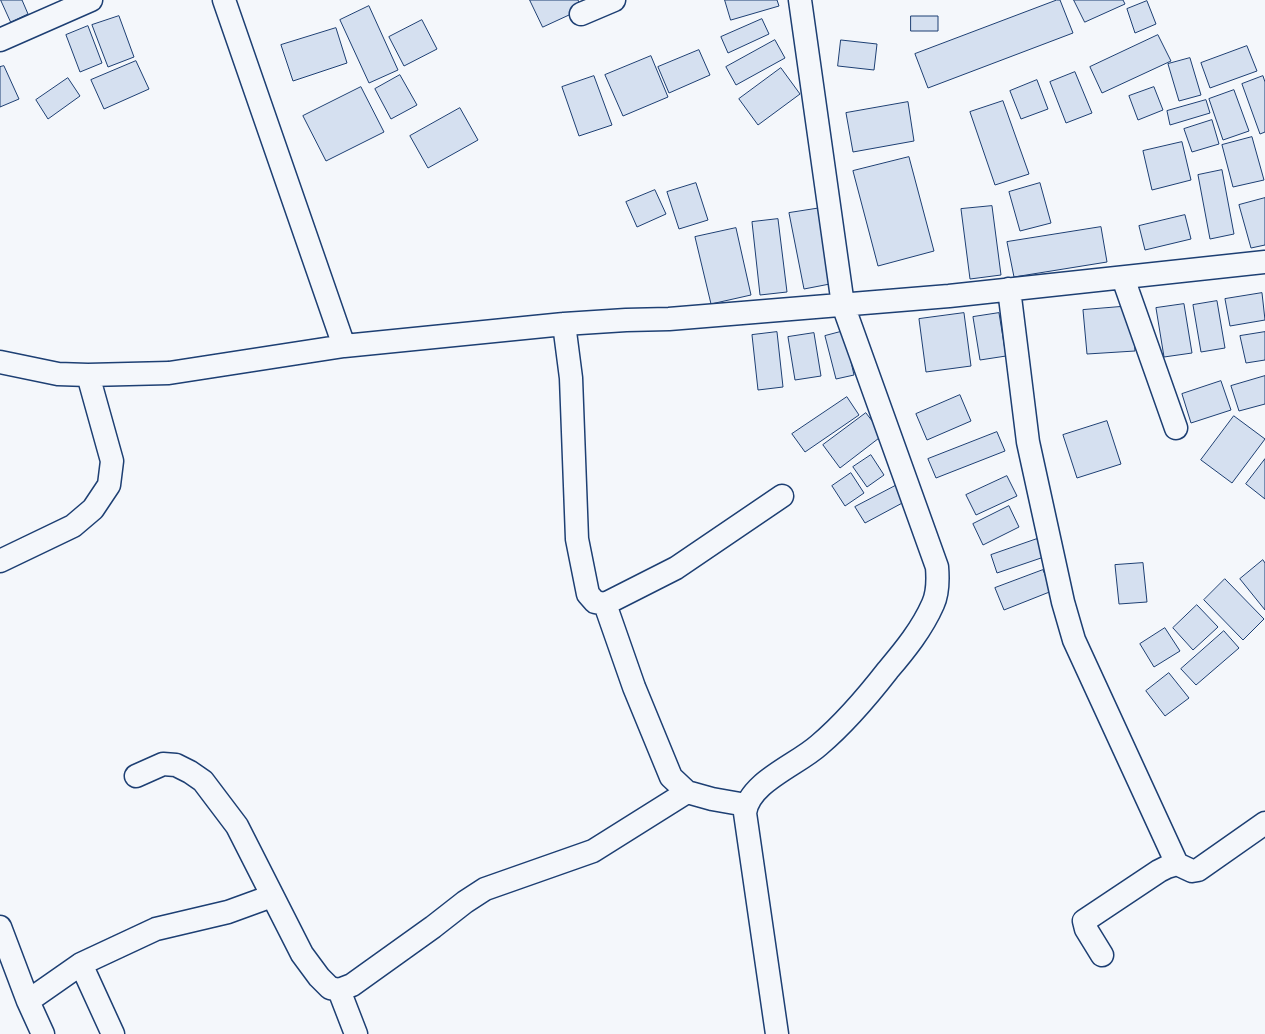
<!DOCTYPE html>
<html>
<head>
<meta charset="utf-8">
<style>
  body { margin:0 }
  canvas { display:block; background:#f4f7fb }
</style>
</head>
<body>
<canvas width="1265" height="1034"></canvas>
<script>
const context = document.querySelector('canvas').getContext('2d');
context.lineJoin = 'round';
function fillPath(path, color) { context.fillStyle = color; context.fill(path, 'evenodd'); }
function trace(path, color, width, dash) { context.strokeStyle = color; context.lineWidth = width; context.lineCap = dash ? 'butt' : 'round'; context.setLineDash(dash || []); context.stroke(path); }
const building = new Path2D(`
  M1,0H22L28,14L11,22Z
  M530,0H578L582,9L543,27Z
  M725,0H777L779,6L731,20Z
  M1057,0H1060L1073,33L928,88L915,54Z
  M1074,0H1123L1125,4L1085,22Z
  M1147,1L1156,24L1135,33L1127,9Z
  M369,6L398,70L369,83L340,20Z
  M119,16L134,57L108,67L92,25Z
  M911,16H938V31H911Z
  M762,19L769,34L728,53L721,37Z
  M422,20L437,49L404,66L389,37Z
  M88,26L102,63L80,72L66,35Z
  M336,28L347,63L293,81L281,45Z
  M1158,35L1171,61L1102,93L1090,67Z
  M775,40L785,58L736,85L726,67Z
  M841,40L877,44L874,70L838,66Z
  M1247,46L1257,71L1210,88L1201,63Z
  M699,50L710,75L669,93L658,67Z
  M651,56L668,97L623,116L605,75Z
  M1190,58L1201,95L1179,101L1168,64Z
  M136,61L149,89L104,109L91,80Z
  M4,66L19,99L0,107V67Z
  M781,68L800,94L758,125L739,99Z
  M1075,72L1092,113L1066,123L1050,82Z
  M400,75L417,105L391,119L375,89Z
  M594,76L612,125L579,136L562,87Z
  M1263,76L1265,82V132L1260,134L1242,84Z
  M68,78L80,96L48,119L36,100Z
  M1037,80L1048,109L1021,119L1010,91Z
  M361,87L384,132L326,161L303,116Z
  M1154,87L1163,110L1138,120L1129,96Z
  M1234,90L1249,131L1223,140L1209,99Z
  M1206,100L1210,113L1170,125L1167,111Z
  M1003,101L1029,174L995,185L970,112Z
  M908,102L914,141L853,152L846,113Z
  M460,108L478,140L428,168L410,136Z
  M1212,120L1219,144L1192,152L1184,129Z
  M1252,137L1264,180L1233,187L1222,145Z
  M1182,142L1191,180L1152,190L1143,151Z
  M909,157L934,251L878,266L853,171Z
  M1222,170L1234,234L1210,239L1198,175Z
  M696,183L708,220L679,229L667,192Z
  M1040,183L1051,223L1020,231L1009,192Z
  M655,190L666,214L637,227L626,202Z
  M1265,198V245L1251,248L1239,205Z
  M992,206L1001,275L970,279L961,209Z
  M821,208L835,283L804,289L789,213Z
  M1185,215L1191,239L1145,250L1139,226Z
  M778,219L787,292L760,295L752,222Z
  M1101,227L1107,262L1014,277L1007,242Z
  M736,228L751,295L711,304L695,237Z
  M1262,293L1265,320L1230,326L1225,299Z
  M1217,301L1225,348L1201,352L1193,305Z
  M1184,304L1192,353L1164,357L1156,308Z
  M1132,306L1135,351L1087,354L1083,310Z
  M964,313L971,366L926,372L919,319Z
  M999,313L1006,356L980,360L973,317Z
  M844,331L854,375L836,379L825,336Z
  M777,332L783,387L758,390L752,335Z
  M1265,332V360L1246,363L1240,336Z
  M814,333L821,376L795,380L788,337Z
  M1265,376V404L1239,411L1231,386Z
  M1221,381L1231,410L1191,423L1182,394Z
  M960,395L971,421L927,440L916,414Z
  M847,397L859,415L805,452L792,434Z
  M866,413L883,435L840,468L823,445Z
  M1234,416L1265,439L1232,483L1201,460Z
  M1107,421L1121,464L1077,478L1063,435Z
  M997,432L1005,451L936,478L928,459Z
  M871,455L884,475L867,487L853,467Z
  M1265,459V499L1246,484Z
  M851,473L864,493L845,506L832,486Z
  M1007,476L1017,496L976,515L966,495Z
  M897,485L906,501L865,523L855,507Z
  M1009,506L1019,527L983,545L973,524Z
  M1037,539L1044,557L997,573L991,555Z
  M1263,560L1265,563V610L1240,579Z
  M1143,563L1147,602L1119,604L1115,565Z
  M1043,570L1052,591L1004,610L995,588Z
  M1225,579L1264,619L1243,640L1204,600Z
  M1197,605L1218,627L1193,650L1173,628Z
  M1165,628L1180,651L1154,667L1140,644Z
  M1224,631L1239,648L1196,685L1181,669Z
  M1169,673L1189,698L1165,716L1146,691Z`);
fillPath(building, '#d5e0f0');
trace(building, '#1d3f73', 1);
const street = new Path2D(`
  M224,0L344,346
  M581,14L614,0
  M0,40L91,0
  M1123,278L1176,428
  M1009,289L1028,442L1063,602L1074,640L1177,864L1167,867L1159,871L1084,921L1086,929L1102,955
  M564,324L571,378L577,539L588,594L595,602L605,604L676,568L782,496
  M0,362L58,374L88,375L169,373L344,346L564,324L626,320L669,319L949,296L1265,262
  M0,561L73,526L93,509L109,485L112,461L88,375
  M605,604L634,687L671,777L687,792L712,799L746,805
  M136,776L163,764L176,765L190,772L203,781L237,826L302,954L319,977L330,988L339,990L352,985L433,927L465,902L485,889L593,851L687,792
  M1177,864L1192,871L1198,870L1265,823
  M0,927L28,1001L43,1034
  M81,964L113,1034
  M339,990L356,1034
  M28,1001L81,964L156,929L228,912L272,896
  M777,1034L745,813C749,782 797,765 819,745C845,723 867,697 888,670C905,650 922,629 933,604C938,593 938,579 937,567L843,305L800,0`);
trace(street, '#1d3f73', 25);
trace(street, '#f4f7fb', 22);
</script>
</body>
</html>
